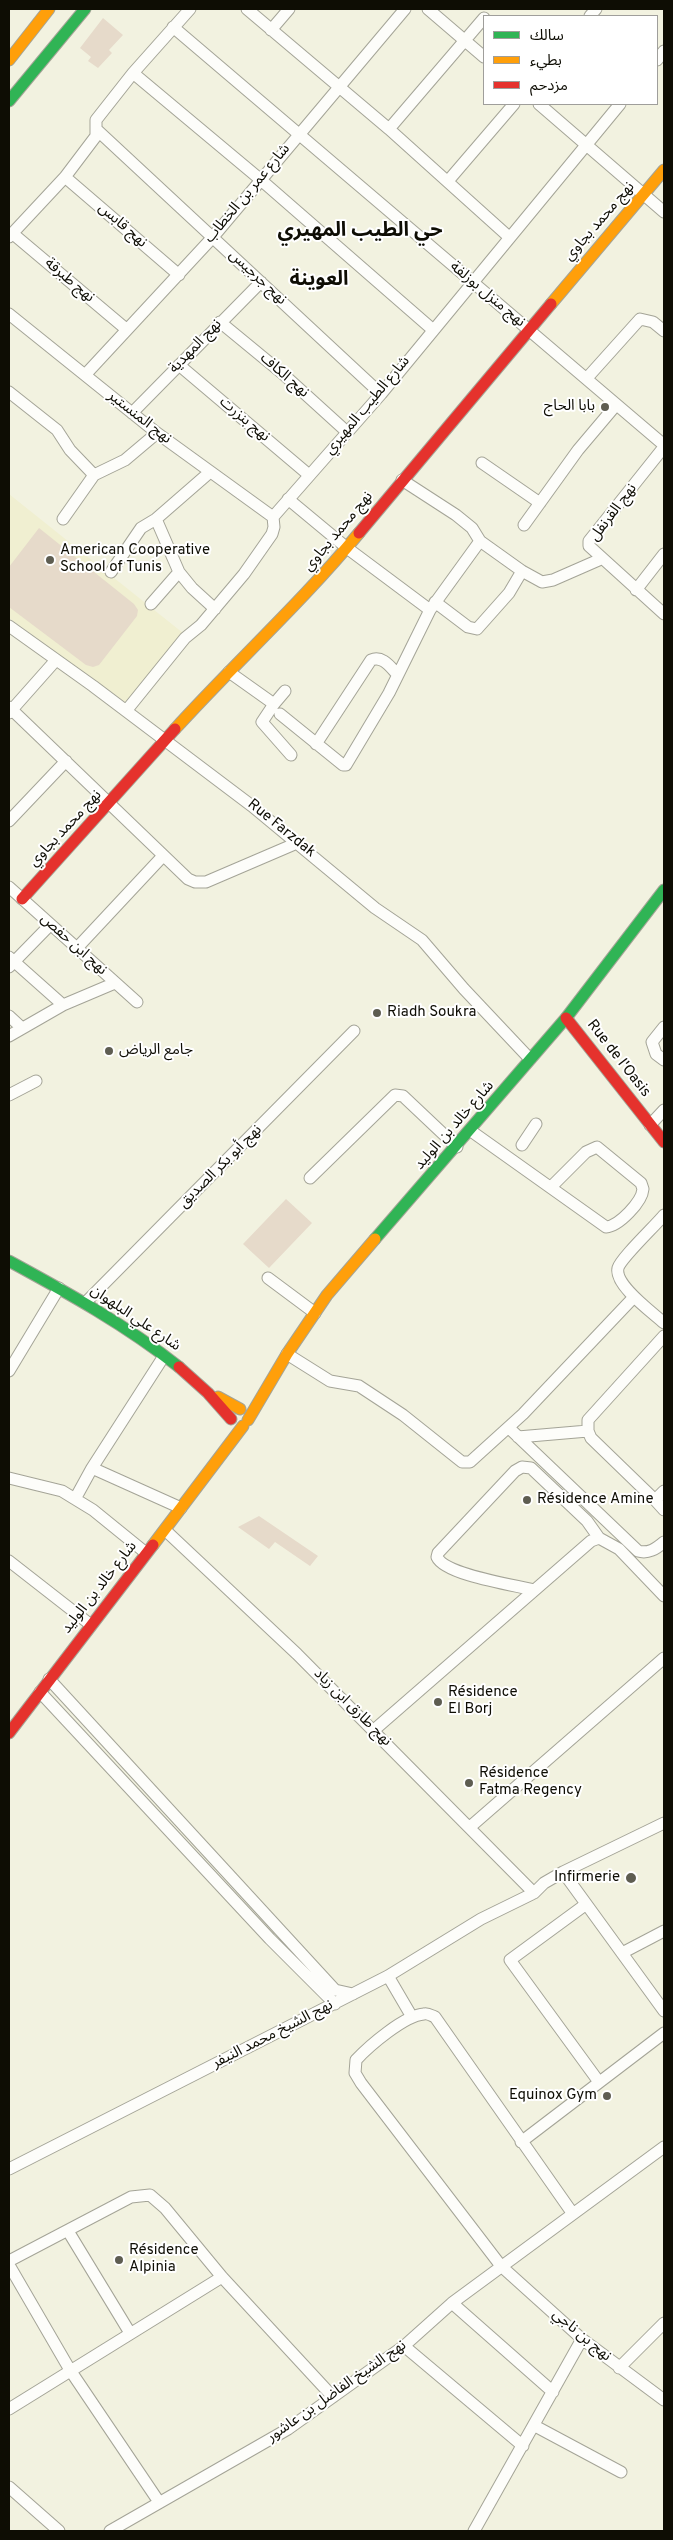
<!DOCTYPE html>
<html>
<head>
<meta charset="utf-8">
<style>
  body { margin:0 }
  #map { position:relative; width:673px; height:2540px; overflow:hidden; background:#f2f2e0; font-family:Overpass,"Noto Sans Arabic",sans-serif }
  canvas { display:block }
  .frame { position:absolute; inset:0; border:10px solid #0e0d04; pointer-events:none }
  .legend { position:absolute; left:483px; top:15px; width:175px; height:90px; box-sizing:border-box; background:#fff; border:1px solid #9f9e9b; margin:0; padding:6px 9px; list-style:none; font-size:15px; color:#0e0d04 }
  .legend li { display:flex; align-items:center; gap:10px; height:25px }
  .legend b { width:25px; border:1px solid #9f9e9b }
</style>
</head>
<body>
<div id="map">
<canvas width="673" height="2540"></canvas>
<div class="frame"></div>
<ul class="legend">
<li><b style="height:6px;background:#30b455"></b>سالك</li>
<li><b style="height:6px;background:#ff9f0a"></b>بطيء</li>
<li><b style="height:6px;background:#e5322d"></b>مزدحم</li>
</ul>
</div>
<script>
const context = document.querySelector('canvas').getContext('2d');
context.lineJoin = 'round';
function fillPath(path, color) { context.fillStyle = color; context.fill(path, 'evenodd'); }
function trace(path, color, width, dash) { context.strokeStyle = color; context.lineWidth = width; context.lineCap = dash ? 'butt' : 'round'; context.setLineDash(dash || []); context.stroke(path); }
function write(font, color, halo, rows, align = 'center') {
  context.font = font + ' Overpass,"Noto Sans Arabic",sans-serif'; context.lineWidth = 4; context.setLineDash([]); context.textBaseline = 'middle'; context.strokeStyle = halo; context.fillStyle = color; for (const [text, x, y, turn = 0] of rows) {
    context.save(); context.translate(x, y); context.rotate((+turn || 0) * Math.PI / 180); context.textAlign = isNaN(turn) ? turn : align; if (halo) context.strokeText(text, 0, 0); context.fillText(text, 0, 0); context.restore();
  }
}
fillPath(new Path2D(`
  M9,494L183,633L128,704L9,618Z`), '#f0efd1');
fillPath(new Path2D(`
  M103,18L123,35L109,50L112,53L98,68L88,61L91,57L80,48Z
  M39,528L134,604L138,610L137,616L99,665L93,667L86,665L9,607V567Z
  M286,1199L312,1223L269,1268L243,1244Z
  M259,1516L318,1556L310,1566L275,1542L269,1549L238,1527Z`), '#e6daca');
const street = new Path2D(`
  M190,9L133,73L96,120V129L381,394
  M247,9L389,129L509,237
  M428,9L484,57
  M590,16L596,9
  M173,27L664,445
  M271,30L289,9
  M657,60L664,51
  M133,73L261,180L432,329
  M539,104L664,212
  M389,129L484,18
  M65,177L179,275
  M448,181L514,104
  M12,233L126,329
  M9,237L65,177L96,136V129
  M9,314L157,433L273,517
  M220,322L282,373L347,432
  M179,365L309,475
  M85,375L213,237L405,9
  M587,378L640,319L653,322L664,331
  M9,392L57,430L70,450L94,475
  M132,413L261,282
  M664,447L589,541V546L664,614
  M482,463L540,503
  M402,480L456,515L472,528L480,541L522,571L542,582L553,580L601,559
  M288,499L347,548L430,610
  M63,519L94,475L125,460L157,433
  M156,519L179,572L192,588L215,609
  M524,525L578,450L616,405
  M111,572L141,528L156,519L210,472
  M636,590L664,554
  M435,602L468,627L477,629L509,593L522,571
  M151,604L179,572
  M9,626L93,686L252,806L375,908L422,940L464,989L530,1059
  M229,672L274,704L262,722L291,755
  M274,704L285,691
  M9,707L188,879L195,882H206L297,843
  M126,711L185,638L201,625L244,574L272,534L274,527L273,517L381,394L620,104
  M9,713L56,660
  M280,714L343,765H346L389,693L430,610L480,541
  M316,744L371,660C383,655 391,668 398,675
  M9,821L66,761
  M9,887L137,1002
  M76,949L162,857
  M9,957L63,1005
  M9,967L50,925
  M9,1016L22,1028
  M664,1027L652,1042L656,1054L664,1060
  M9,1036L63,1005L115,983
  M9,1095L36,1081
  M650,1125L664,1110
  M471,1131L606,1227C619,1226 642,1202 643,1189L641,1183L597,1147L586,1152L551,1187
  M522,1145L536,1124
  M310,1178L395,1095L403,1096L457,1147
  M664,1215C656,1225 621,1258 618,1268C614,1285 652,1312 664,1323
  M268,1278L315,1313
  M86,1302L354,1031
  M664,1336L588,1420V1431L591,1438L655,1500L664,1491
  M287,1354L330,1381L359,1386L403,1415L462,1462H470L523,1414L634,1297
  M9,1371L59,1288
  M509,1428L638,1551C648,1554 656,1549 664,1542
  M518,1437L588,1431
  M92,1468L181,1508
  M9,1478L62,1491L75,1499
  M655,1500L664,1510
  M165,1530L297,1654L534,1893
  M146,1553L93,1510L75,1499L92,1468L164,1356
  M9,1561L91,1625
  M534,1590C514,1585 445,1575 437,1557L438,1553L515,1471L522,1467L531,1468L587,1521L599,1538
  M49,1679L335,1990L353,1994
  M40,1692L270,1939L335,2004
  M374,1730L591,1541L599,1538L619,1549L664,1596
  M470,1827L664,1658
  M563,1872L664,2011
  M585,1905L510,1960L599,2082
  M622,1953L664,1931
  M388,1976L412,2017
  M521,2142L664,2033
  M9,2169L388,1976L481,1919L534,1893L544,1883L563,1872L664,1823
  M573,2214L435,2017C432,2016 428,2013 424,2014C405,2015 369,2046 356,2060L355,2073L361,2083L501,2266L582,2339L664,2400
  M68,2231L130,2333
  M9,2261L131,2197L150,2195L165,2208L222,2277L333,2397
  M9,2265L70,2370L159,2502
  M452,2303L553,2392
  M404,2346L523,2446
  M619,2368L664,2323
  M9,2409L222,2277
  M535,2426L621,2472
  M9,2487L59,2531
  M110,2531L288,2429L404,2346L452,2303L664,2147
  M474,2531L582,2339`);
const fast = new Path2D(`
  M9,101L85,9
  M375,1239L566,1018L664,890
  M9,1261C68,1293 126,1325 179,1367`);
const slow = new Path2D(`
  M9,60L49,9
  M551,304L664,170
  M175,729C235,663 302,602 359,533
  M218,1397L240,1409
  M248,1420L287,1354L327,1295L375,1239
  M153,1545L243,1426`);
const jam = new Path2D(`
  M359,533L551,304
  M22,899L175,729
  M566,1018L664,1142
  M179,1367L208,1393L231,1419
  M9,1733L153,1545`);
trace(street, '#a4a497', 13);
trace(fast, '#a4a497', 13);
trace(slow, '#a4a497', 13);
trace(jam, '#a4a497', 13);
trace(street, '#fdfdfa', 11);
trace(fast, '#30b455', 11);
trace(slow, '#ff9f0a', 11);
trace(jam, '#e5322d', 11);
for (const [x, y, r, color] of [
  [605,407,5,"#5e5d51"],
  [50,560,5,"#5e5d51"],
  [377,1013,5,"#5e5d51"],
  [109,1051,5,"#5e5d51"],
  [527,1500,5,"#5e5d51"],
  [438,1702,5,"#5e5d51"],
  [469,1783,5,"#5e5d51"],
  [631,1878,6,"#5e5d51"],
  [607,2096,5,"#5e5d51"],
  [119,2260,5,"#5e5d51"]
]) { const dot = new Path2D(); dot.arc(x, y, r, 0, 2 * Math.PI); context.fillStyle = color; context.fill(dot); trace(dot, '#fff', 2); }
write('15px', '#0e0d04', '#fff', [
  ["شارع عمر بن الخطاب",248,194,-50],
  ["نهج محمد بجاوي",600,222,-49],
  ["نهج قابس",122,226,41],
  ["نهج جرجيس",257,278,43],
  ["نهج طبرقة",69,281,40],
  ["نهج منزل بوزلفة",487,295,40],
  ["نهج المهدية",196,347,-46],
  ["نهج الكاف",284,376,41],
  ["شارع الطيب المهيري",368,406,-50],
  ["نهج المنستير",139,418,38],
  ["نهج بنزرت",244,420,40],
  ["نهج القرنفل",614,513,-53],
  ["نهج محمد بجاوي",339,532,-50],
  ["نهج محمد بجاوي",66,829,-47],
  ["Rue Farzdak",281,829,39],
  ["نهج ابن حفص",73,945,42],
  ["Rue de l'Oasis",618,1059,52],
  ["شارع خالد بن الوليد",455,1126,-49],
  ["نهج أبو بكر الصديق",221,1167,-45],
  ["شارع علي البلهوان",135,1319,34],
  ["شارع خالد بن الوليد",100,1588,-52],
  ["نهج طارق ابن زياد",352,1708,45],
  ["نهج الشيخ محمد النيفر",273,2035,-27],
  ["نهج بن ناجي",581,2336,40],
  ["نهج الشيخ الفاضل بن عاشور",337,2392,-35]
]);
write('15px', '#0e0d04', '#fff', [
  ["بابا الحاج",595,407,"right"],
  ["American Cooperative",60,551],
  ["School of Tunis",60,568],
  ["Riadh Soukra",387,1013],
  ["جامع الرياض",119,1051],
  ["Résidence Amine",537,1500],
  ["Résidence",448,1693],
  ["El Borj",448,1710],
  ["Résidence",479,1774],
  ["Fatma Regency",479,1791],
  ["Infirmerie",620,1878,"right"],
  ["Equinox Gym",597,2096,"right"],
  ["Résidence",129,2251],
  ["Alpinia",129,2268]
], 'left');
write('bold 20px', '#0e0d04', '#fff', [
  ["حي الطيب المهيري",360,232],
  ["العوينة",319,281]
]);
</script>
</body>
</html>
